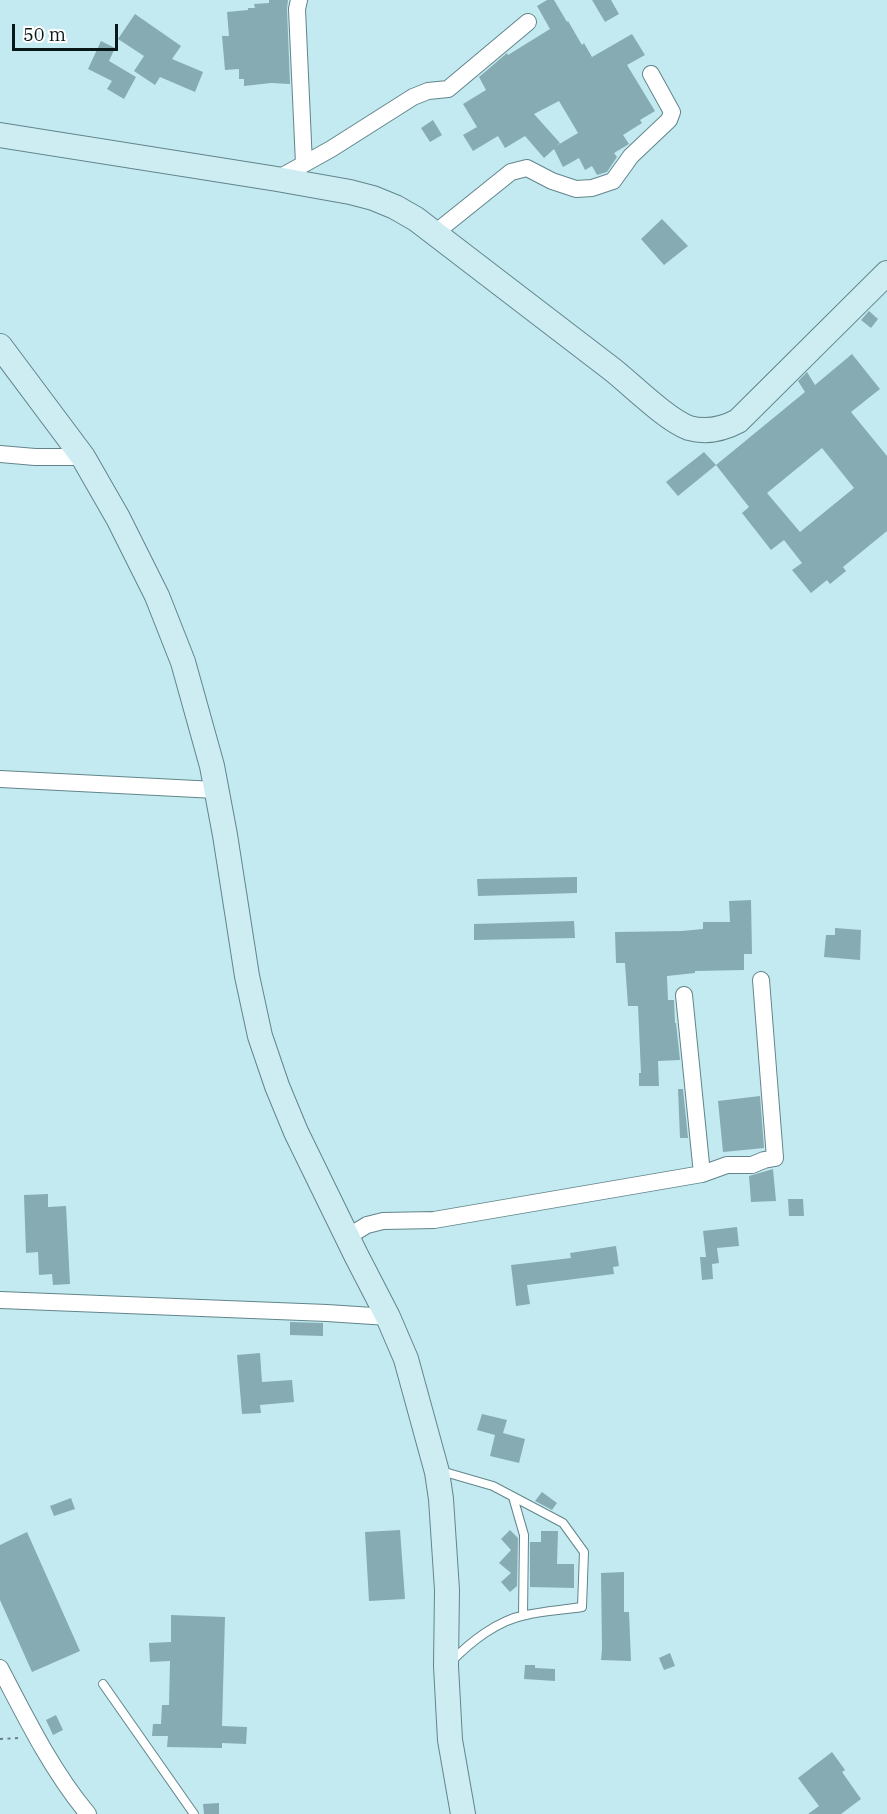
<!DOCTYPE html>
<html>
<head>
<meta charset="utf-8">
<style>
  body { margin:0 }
  #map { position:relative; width:887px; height:1814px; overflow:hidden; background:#c4eaf1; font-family:"IBM Plex Serif",serif }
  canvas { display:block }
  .scale { position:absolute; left:12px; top:24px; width:106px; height:27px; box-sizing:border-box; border:3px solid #091719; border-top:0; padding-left:8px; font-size:18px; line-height:21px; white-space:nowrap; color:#091719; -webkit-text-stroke:4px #fff; paint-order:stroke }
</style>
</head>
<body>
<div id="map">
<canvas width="887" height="1814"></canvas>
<div class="scale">50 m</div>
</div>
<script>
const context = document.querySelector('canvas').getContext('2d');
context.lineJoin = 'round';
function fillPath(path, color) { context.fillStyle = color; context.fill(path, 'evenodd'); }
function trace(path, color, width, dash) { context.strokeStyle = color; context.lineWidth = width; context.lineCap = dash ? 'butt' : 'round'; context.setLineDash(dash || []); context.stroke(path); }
fillPath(new Path2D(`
  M269,0H288L287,9L290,84L271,83L244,86V79H239V69L225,70L222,36H229L227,12L248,10V8H255L254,4L269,3Z
  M547,0H554L567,22L568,21L582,45L584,43L592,57L632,34L645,55L627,65L655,111L640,120L642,123L623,135L629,144L614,153L617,157L607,172L597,175L592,166L585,170L579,158L563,167L554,149L544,158L525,136L505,148L498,136L473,151L463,135L477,127L463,104L486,90L479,77L507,53L508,55L550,29L537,6ZM559,101L578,133L556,146L560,143L534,114Z
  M592,0H611L619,14L605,22Z
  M135,14L181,46L172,59L203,72L195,92L160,77L155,85L134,71L144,56L118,39Z
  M101,41L115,48L109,61L136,77L124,99L107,89L112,81L88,69Z
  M433,120L442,135L430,142L421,128Z
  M662,219L688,246L664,265L641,239Z
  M869,311L878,319L871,328L861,320Z
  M852,354L880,389L851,412L887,456V531L843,567L846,571L830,584L827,580L811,593L792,570L802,563L784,540L771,550L742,513L749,507L716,465L805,392L798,381L807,372L815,385ZM822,448L854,488L800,532L767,493Z
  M704,452L716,465L678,496L666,482Z
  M577,877V893L478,896L477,879Z
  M751,900L752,954H744V970L695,971V973L667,976L668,1000H674L675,1023H676L680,1060L658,1061L659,1086H639V1073H641L638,1006H628L625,963H616L615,932L682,931L703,929V922H730L729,901Z
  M574,921L575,938L474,940V924Z
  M835,928L861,930L860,960L824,957L826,935H835Z
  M678,1089H683L688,1138H680Z
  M760,1096L764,1148L723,1152L718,1101Z
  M773,1169L776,1201L751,1202L749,1176Z
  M48,1194V1207L66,1206L70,1284L53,1285L52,1274L39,1275L38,1252L26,1253L24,1195Z
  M788,1199H803L804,1216H789Z
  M737,1227L739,1246L717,1248L719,1263L712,1264L713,1279L702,1280L700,1257H706L703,1231Z
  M616,1246L619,1266L613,1267L614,1274L527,1285L530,1304L516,1306L511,1265L571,1258L570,1253Z
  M290,1322L323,1323V1336L290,1335Z
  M260,1353L262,1382L292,1380L294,1402L260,1405L261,1413L242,1414L237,1355Z
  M482,1414L507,1420L503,1433L525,1439L519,1463L490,1456L495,1435L477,1430Z
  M542,1492L557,1503L552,1510L535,1501Z
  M71,1498L75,1509L54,1516L50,1506Z
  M400,1530L405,1599L369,1601L365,1532Z
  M510,1530L518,1538L517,1586L510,1592L501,1582L511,1573L499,1563L511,1550L501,1539Z
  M541,1531H558L557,1564H574V1588L530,1587V1542H541Z
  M27,1532L80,1651L32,1672L0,1600V1545Z
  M624,1572V1612H629L631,1661L601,1660L602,1649L601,1573Z
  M171,1615L225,1617L222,1726L247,1727L246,1744L222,1743V1748L167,1747L168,1736H152L153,1724H161L162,1705H169L170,1661L150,1662L149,1643L171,1642Z
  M670,1653L675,1666L664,1670L659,1658Z
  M525,1665H535V1668L555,1669V1681L524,1679Z
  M56,1715L63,1730L53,1735L46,1720Z
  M832,1752L845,1770L842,1772L861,1799L841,1814H808L819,1806L798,1778Z
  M219,1803V1814H204L203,1804Z`), '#86abb2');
const service = new Path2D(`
  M440,1472L448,1473L493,1486L563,1523L584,1552L582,1607C563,1610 544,1611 526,1615C498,1620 470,1642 451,1662
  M513,1497L524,1535L523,1615
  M103,1684L194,1814`);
const minor = new Path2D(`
  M299,0L297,9L304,164
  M277,179L331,149L413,97L428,91L448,89L528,22
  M435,233L511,172L527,168L552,181L576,189L592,188L613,181L631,156L669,120L672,112L651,74
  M0,454L35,457H83
  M0,779L216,790
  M702,1174L727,1165H752L764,1160L775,1158L761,980
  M347,1237L367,1225L383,1221L434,1220L702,1174L684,995
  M0,1300L327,1313L388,1317
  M0,1668C26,1718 52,1771 88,1814`);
const secondary = new Path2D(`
  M0,135L277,179L350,192L373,198L395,207L416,219C481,269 547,319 613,370C633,386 667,420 689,428C707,433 723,429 738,421L887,273
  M0,346L83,457L118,518L157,596L183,662L212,766L225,835L247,976L260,1036L277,1086L296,1132L356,1255L388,1317L406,1359L437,1472L441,1499L447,1590L446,1666L450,1740L463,1814`);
trace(service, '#61858b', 10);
trace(minor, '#61858b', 18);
trace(secondary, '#61858b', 26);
trace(new Path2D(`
  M0,1739L20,1738`), '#667f84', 2, [3, 4.5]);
trace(service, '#fff', 8);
trace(minor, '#fff', 16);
trace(secondary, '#cdedf3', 24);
</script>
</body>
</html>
